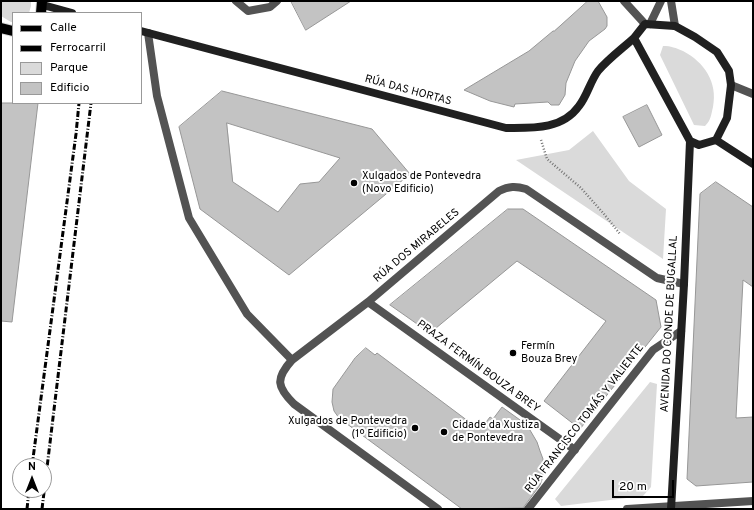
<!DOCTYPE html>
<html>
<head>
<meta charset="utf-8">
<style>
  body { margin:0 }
  #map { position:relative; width:754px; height:510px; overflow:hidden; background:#fff; font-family:Overpass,sans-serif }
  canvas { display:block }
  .frame { position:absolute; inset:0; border:2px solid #000; pointer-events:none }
  .legend { position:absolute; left:12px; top:12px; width:130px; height:92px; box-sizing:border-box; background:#fff; border:1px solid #999; margin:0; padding:5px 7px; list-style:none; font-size:12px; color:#000 }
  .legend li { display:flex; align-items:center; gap:8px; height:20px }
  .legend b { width:20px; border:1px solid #999 }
  .north { position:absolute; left:12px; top:458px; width:40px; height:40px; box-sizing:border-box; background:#fff; border:1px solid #999; border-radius:50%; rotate:0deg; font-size:11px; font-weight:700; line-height:16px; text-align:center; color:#000 }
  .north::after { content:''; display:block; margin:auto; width:14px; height:18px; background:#000; clip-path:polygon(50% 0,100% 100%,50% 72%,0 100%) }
  .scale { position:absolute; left:612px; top:480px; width:62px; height:18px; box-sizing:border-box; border:2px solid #000; border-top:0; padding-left:5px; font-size:12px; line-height:14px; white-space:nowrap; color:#000; -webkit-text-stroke:3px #fff; paint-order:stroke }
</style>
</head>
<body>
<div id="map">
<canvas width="754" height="510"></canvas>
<div class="frame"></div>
<ul class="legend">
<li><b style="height:5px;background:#000"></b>Calle</li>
<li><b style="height:5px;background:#000"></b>Ferrocarril</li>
<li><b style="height:11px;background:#dadada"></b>Parque</li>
<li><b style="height:11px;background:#c3c3c3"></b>Edificio</li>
</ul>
<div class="north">N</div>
<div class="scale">20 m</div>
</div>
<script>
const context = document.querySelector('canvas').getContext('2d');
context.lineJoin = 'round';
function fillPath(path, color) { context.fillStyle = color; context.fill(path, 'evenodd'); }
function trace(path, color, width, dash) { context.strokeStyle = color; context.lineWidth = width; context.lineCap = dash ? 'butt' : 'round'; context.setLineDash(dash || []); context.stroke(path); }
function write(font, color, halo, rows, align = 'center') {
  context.font = font + ' Overpass,sans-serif'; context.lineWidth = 4; context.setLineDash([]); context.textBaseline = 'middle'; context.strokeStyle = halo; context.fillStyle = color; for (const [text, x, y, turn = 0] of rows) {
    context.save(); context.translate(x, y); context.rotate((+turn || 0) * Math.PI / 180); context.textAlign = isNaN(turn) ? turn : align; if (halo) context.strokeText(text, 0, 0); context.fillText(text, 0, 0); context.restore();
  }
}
fillPath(new Path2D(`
  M1,1H31V6L29,13H13V22H11L1,16Z
  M663,46C671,46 676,48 683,51C704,62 718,82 713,107C711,115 711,120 705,126L694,125L660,55Z
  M593,131L629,181L666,209L663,259L516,160L569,150Z
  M650,382L657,384L651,487L643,496L561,506L555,499Z`), '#dadada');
const building = new Path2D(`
  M291,1H351L306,30Z
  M588,1H598L607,17V26L605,29L589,41L575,61L566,83L565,95L559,105H551L548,102L515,104L514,107L490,101L464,90L529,51L553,31H554Z
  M222,91L372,129L410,174L289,275L200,209L179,127ZM227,123L340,158L319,182L300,184L278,212L233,182Z
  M1,103H38L12,322L1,321Z
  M647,105L662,135L639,147L623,117Z
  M716,182L753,207V287L743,280L736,418L753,417V482L696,486L687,479L700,194Z
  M508,209H523L656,300L661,327L580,429L544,401L606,321L517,261L430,333L390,305Z
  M366,348L375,355L377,353L480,430L490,417L493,419L502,407L527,425L537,442L540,451L543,459V477L540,485L523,508L462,509L339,418L334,411L332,402L333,389L355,358Z`);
fillPath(building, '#c3c3c3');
trace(building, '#979797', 1);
const primary = new Path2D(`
  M41,13L42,1
  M1,28L13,31`);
trace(primary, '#dbdbdb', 12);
trace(new Path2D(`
  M541,140L547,159L581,188L604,214L620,234`), '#757575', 2.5, [1, 2]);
trace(new Path2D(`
  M236,1L248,11L270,7L277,1
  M624,1L645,24
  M671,1L675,26
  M650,24L661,1
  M148,33L157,96L189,218L247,314L292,360
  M731,85L753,94
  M368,302L575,450
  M438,509L294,404C277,387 275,379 292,360L368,302L499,191C509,186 516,186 526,189L657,278L684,284
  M528,509L653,350L681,331
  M627,509L753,501`), '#535353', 8);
trace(new Path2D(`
  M43,5L72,13
  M645,24L675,26L695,37L717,52L729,71L731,85L727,118L716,140L699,145L690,141L634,38Z
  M141,31L506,128C532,128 562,130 579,106C587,96 590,82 598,71C608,59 623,48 634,38
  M716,140L753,164
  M671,509L684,284L690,141`), '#202020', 8);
trace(primary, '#000', 10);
trace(new Path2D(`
  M32,466L76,134L79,103
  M27,509L29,490
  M42,509L91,103`), '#000', 3, [6, 2, 1, 2]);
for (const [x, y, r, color] of [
  [354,183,4,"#000"],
  [513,353,4,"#000"],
  [415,428,4,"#000"],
  [444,432,4,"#000"]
]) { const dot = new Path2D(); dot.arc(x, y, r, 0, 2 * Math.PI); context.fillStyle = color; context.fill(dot); trace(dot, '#fff', 1.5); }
write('11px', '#000', '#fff', [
  ["RÚA DAS HORTAS",408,91,15],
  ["RÚA DOS MIRABELES",417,246,-40],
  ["AVENIDA DO CONDE DE BUGALLAL",670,324,-87],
  ["PRAZA FERMÍN BOUZA BREY",478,367,36],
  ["RÚA FRANCISCO TOMÁS Y VALIENTE",585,419,-52]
]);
write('11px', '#000', '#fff', [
  ["Xulgados de Pontevedra",362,177],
  ["(Novo Edificio)",362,190],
  ["Fermín",521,347],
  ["Bouza Brey",521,360],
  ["Xulgados de Pontevedra",407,422,"right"],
  ["(1º Edificio)",407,435,"right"],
  ["Cidade da Xustiza",452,426],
  ["de Pontevedra",452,439]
], 'left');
</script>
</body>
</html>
